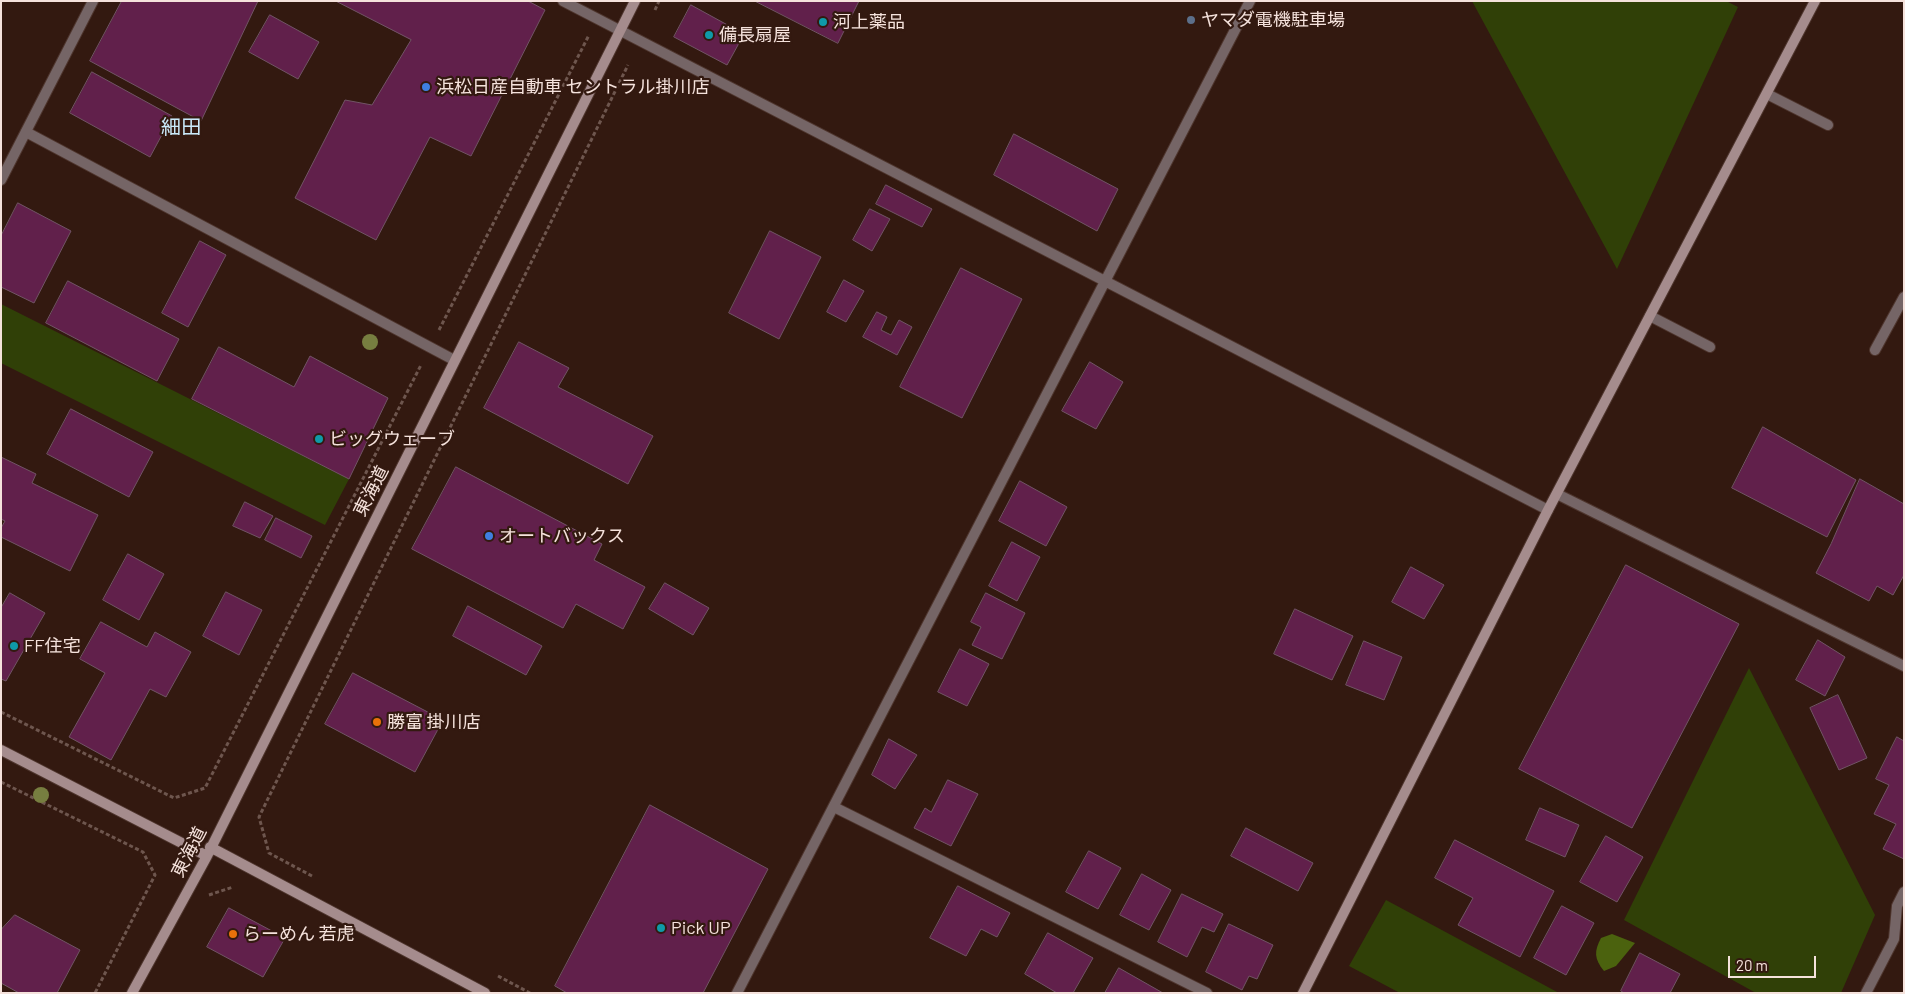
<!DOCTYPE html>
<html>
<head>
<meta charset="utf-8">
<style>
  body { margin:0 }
  #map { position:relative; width:1905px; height:994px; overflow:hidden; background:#331910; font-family:Barlow,sans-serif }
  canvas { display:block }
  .frame { position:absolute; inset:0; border:2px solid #f5e2dc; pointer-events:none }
  .scale { position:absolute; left:1728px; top:956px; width:88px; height:22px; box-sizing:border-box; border:2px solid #f5e2dc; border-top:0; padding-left:6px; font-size:15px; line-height:18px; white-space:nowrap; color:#f5e2dc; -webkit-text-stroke:4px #331910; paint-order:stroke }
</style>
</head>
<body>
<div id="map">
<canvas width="1905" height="994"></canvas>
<div class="frame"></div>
<div class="scale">20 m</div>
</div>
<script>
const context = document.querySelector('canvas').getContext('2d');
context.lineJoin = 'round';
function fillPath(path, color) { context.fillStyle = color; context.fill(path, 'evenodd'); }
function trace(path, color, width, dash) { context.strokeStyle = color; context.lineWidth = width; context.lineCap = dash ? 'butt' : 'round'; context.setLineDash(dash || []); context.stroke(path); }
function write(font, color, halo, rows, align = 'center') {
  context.font = font + ' Barlow,"Noto Sans JP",sans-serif'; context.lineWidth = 4.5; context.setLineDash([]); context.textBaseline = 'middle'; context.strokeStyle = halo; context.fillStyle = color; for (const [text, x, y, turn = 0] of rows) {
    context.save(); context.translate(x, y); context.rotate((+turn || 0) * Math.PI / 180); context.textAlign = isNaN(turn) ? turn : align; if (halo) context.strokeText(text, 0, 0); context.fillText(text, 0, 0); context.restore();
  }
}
fillPath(new Path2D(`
  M1472,1H1726L1738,7L1617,269Z
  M1,304L349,479L325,525L1,363Z
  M1749,668L1875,915L1841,993H1756L1624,920Z
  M1386,900L1559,993H1400L1349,966Z`), '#304007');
fillPath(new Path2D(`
  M1612,934L1635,943L1616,966L1604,971C1594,959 1594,951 1601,938Z`), '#4b620e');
const building = new Path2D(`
  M122,1H258L201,121L90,61Z
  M336,1H528L545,10L471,156L430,137L376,240L295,198L345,100L372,105L411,40Z
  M755,1H859L838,43Z
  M691,5L744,34L727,65L674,37Z
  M270,15L319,42L298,79L249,52Z
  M92,72L172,116L150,157L70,113Z
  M1014,134L1118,189L1097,231L994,175Z
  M886,185L932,209L922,227L876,204Z
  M18,203L71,231L34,303L1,287V236Z
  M870,209L890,219L872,251L853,240Z
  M770,231L821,257L779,339L729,313Z
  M200,241L226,255L188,327L162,313Z
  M961,268L1022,299L962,418L900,387Z
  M844,280L864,291L846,322L827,312Z
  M68,281L179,339L157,381L46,323Z
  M877,312L887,317L881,330L891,335L899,320L912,327L897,355L863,337Z
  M519,342L569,368L558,387L653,436L628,484L484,408Z
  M219,347L294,387L310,356L388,398L349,479L192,399Z
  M1090,362L1123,382L1096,429L1062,411Z
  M71,409L153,452L129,497L47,454Z
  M1763,427L1856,480L1827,537L1732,488Z
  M1,457L36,474L32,483L98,515L70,571L1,537V528L5,521L1,519Z
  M456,467L602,544L594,560L645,587L623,629L576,604L563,628L412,549Z
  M1860,479L1904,504V575L1893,595L1877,586L1869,601L1816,573L1831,544Z
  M1020,481L1067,507L1046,546L999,521Z
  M245,502L273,516L260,538L233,526Z
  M276,518L312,536L301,558L265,540Z
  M1012,542L1040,557L1017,601L989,586Z
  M128,554L164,574L139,620L103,600Z
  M1626,565L1739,624L1632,828L1519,769Z
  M1411,567L1444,585L1424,619L1392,602Z
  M665,583L709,608L693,635L649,609Z
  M226,592L262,610L239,655L203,636Z
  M10,593L45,613L6,681L1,679V608Z
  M986,593L1025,613L1002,659L972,645L981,627L971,622Z
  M468,606L542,646L526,675L453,636Z
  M1295,609L1353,636L1332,680L1274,654Z
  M101,622L147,647L155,632L191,652L166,697L150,689L111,760L69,737L105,673L80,659Z
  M1818,640L1845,657L1825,696L1796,680Z
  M1364,641L1402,657L1384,700L1346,685Z
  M960,649L989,664L967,706L938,692Z
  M353,673L443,720L415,772L325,724Z
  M1838,695L1867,758L1839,770L1810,708Z
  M1897,737L1904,741V859L1883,849L1896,824L1874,814L1889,785L1876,779Z
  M889,739L917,755L895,789L872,775Z
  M948,780L978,794L951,846L914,828L925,808L931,812Z
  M650,805L768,869L703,993H567L555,986Z
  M1540,808L1579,825L1565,857L1526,840Z
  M1246,828L1313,863L1298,891L1231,856Z
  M1606,836L1643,857L1617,902L1580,882Z
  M1455,840L1554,891L1520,957L1458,925L1473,898L1435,878Z
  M1089,851L1121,868L1098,909L1066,892Z
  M1142,874L1171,890L1149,930L1120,915Z
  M958,886L1010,913L997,937L981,929L966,956L930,938Z
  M1182,894L1223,914L1214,932L1202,927L1187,957L1158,942Z
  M1562,906L1594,923L1566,975L1534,958Z
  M229,908L285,938L263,977L207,947Z
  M15,915L80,950L57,993H19L1,983V930Z
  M1229,924L1273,945L1257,979L1249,976L1242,990L1206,972Z
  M1048,933L1093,958L1073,993H1057L1025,974Z
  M1640,953L1680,974L1670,993H1624L1621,991Z
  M1119,968L1163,993H1105Z`);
fillPath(building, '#61204b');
trace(building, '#715465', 1);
const lane = new Path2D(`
  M1767,94L1828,125
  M26,132L454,360
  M1650,316L1710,347
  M1875,350L1904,297`);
const street = new Path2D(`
  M563,1L1548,510
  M1,180L93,1
  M1557,494L1904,666
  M834,807L1207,993
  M737,993L1250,1
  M1866,993L1894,939L1897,906L1904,892`);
const secondary = new Path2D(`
  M1,750L207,856
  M210,847L485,993
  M132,993L207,856L635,1
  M1303,993L1548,510L1815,1`);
trace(lane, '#4e352d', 12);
trace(street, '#4e352d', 12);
trace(secondary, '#4e352d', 12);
trace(new Path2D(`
  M655,10L659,1
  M439,330L589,35
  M1,712L174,798L205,788L421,365
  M1,782L143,852L155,875L95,993
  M312,876L269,853L259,817L628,65
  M209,895L233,887
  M498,976L530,993`), '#6e564e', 3, [4, 2.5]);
trace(lane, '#756566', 10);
trace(street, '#756566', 10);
trace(secondary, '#a58c8d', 10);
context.fillStyle = '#777e40';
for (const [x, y] of [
  [370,342],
  [41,795]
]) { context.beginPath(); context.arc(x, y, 8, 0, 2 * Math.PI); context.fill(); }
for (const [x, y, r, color] of [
  [1191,20,5,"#5c6f8a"],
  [823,22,5,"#0f9aa8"],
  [709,35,5,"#0f9aa8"],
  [426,87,5,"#3f7fe0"],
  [319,439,5,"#0f9aa8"],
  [489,536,5,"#3f7fe0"],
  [14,646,5,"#0f9aa8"],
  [377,722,5,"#e8710a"],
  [661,928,5,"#0f9aa8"],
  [233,934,5,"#e8710a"]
]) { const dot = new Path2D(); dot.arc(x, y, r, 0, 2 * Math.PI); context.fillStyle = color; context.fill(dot); trace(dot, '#331910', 2); }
write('18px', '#f5e2dc', '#331910', [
  ["ヤマダ電機駐車場",1201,20],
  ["河上薬品",833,22],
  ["備長扇屋",719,35],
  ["浜松日産自動車 セントラル掛川店",436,87],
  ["ビッグウェーブ",329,439],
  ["オートバックス",499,536],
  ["FF住宅",24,646],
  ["勝富 掛川店",387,722],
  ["Pick UP",671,928],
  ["らーめん 若虎",243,934]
], 'left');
write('18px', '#f5e2dc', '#331910', [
  ["東海道",371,491,-63],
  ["東海道",189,852,-63]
]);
write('20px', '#caeafa', '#331910', [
  ["細田",181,127]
]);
</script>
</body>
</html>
